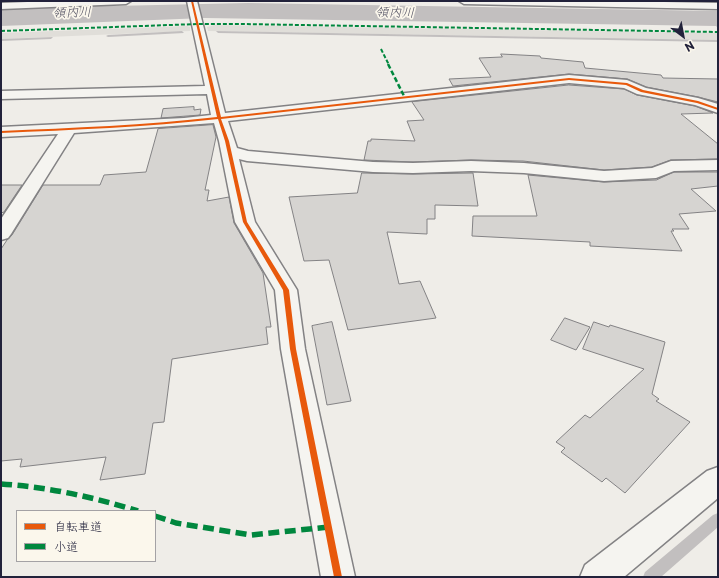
<!DOCTYPE html>
<html>
<head>
<meta charset="utf-8">
<style>
  body { margin:0 }
  #map { position:relative; width:719px; height:578px; overflow:hidden; background:#efede8; font-family:"Playpen Sans","Klee One",sans-serif }
  canvas { display:block }
  .frame { position:absolute; inset:0; border:2px solid #22223b; pointer-events:none }
  .legend { position:absolute; left:16px; top:510px; width:140px; height:52px; box-sizing:border-box; background:#fbf7ec; border:1px solid #a4a2a5; margin:0; padding:5px 7px; list-style:none; font-size:12px; color:#22223b }
  .legend li { display:flex; align-items:center; gap:8px; height:20px }
  .legend b { width:20px; border:1px solid #a4a2a5 }
  .north { position:absolute; left:663px; top:16px; width:40px; height:40px; -webkit-text-stroke:3px #fbf7ec; paint-order:stroke; rotate:148deg; font-size:11px; font-weight:700; line-height:16px; text-align:center; color:#22223b }
  .north::after { content:''; display:block; margin:auto; width:14px; height:18px; background:#22223b; clip-path:polygon(50% 0,100% 100%,50% 72%,0 100%) }
</style>
</head>
<body>
<div id="map">
<canvas width="719" height="578"></canvas>
<div class="frame"></div>
<ul class="legend">
<li><b style="height:5px;background:#e8590c"></b>自転車道</li>
<li><b style="height:5px;background:#00873e"></b>小道</li>
</ul>
<div class="north">N</div>
</div>
<script>
const context = document.querySelector('canvas').getContext('2d');
context.lineJoin = 'round';
function fillPath(path, color) { context.fillStyle = color; context.fill(path, 'evenodd'); }
function trace(path, color, width, dash) { context.strokeStyle = color; context.lineWidth = width; context.lineCap = dash ? 'butt' : 'round'; context.setLineDash(dash || []); context.stroke(path); }
function write(font, color, halo, rows, align = 'center') {
  context.font = font + ' "Playpen Sans","Klee One",sans-serif'; context.lineWidth = 3.5; context.setLineDash([]); context.textBaseline = 'middle'; context.strokeStyle = halo; context.fillStyle = color; for (const [text, x, y, turn = 0] of rows) {
    context.save(); context.translate(x, y); context.rotate((+turn || 0) * Math.PI / 180); context.textAlign = isNaN(turn) ? turn : align; if (halo) context.strokeText(text, 0, 0); context.fillText(text, 0, 0); context.restore();
  }
}
fillPath(new Path2D(`
  M214,25L718,33V40L208,31L207,27Z
  M187,26L190,27V31L1,39V33Z`), '#e0ded9');
fillPath(new Path2D(`
  M248,3L718,11V28L716,26L205,18L1,26V8L114,4L112,6Z`), '#c2bfbf');
fillPath(new Path2D(`
  M712,1H718V3H712Z
  M182,31L184,33L108,37L106,36L108,35Z
  M216,31L718,40V42L218,33Z
  M53,37L51,39L1,41V39Z
  M718,513V527L661,577H643L645,572L713,515Z`), '#c2bfbf');
const building = new Path2D(`
  M501,54L540,56L541,58L583,62L585,68L661,75L663,78L718,79V102L698,97L646,87L627,79L569,74L453,86L449,79L491,77L479,58L502,57Z
  M569,85L624,89L637,95L695,106L713,113L681,114L718,144V159L671,160L652,167L604,170L523,161L471,160L413,162L364,160L368,141H371V139L415,141L407,121L424,120L412,102Z
  M194,107V110L201,109L200,115L161,118L163,109Z
  M213,125L216,137L205,190H209L207,201L229,197L234,223L263,273L271,327H266L268,344L172,359L164,422L153,423L145,474L100,480L106,457L20,467L22,459L1,461V249L7,240L12,235L43,185H100L104,175L146,172L158,129Z
  M674,172H718V186L691,189L716,211L679,214L689,229H672L674,231H671L682,251L590,246V242L472,236L473,216H537L528,175L604,182L656,180Z
  M362,173L413,174L473,173L478,206L435,205V219H427V234L387,232L399,284L420,281L436,318L348,330L329,260L304,261L289,197L357,193Z
  M1,185H22L4,212L1,213Z
  M565,318L590,327L576,350L551,340Z
  M332,322L351,401L327,405L312,326Z
  M594,322L609,327L610,325L665,342L652,394L659,399L656,401L690,422L625,493L606,478L602,482L561,452L565,448L556,442L585,415L590,418L644,369L583,349Z`);
fillPath(building, '#d6d4d1');
trace(building, '#838284', 1);
const minor = new Path2D(`
  M54,1H131L126,4L1,9V3Z
  M187,1H197L225,113L569,75L627,80L646,88L698,98L718,104V113L695,105L637,94L624,88L569,83L228,121L237,148L248,151L373,162L413,163L471,161L524,163L604,171L652,168L671,161L718,160V170L674,171L656,178L604,181L524,173L471,171L413,173L373,172L247,161L239,159L255,222L297,290L305,349L355,577H321L281,349L275,290L235,222L219,141L214,123L74,133L11,234L8,238L1,240V219L58,134L1,137V127L184,118L211,115L207,94L1,99V91L205,86Z
  M459,1H610L718,3V9L464,4Z
  M718,467V498L624,577H580L585,565L707,471Z`);
trace(minor, '#838284', 3);
fillPath(minor, '#f5f4f0');
trace(new Path2D(`
  M1,31L198,24H242L718,32
  M381,49L389,65`), '#00873e', 2, [4, 2]);
trace(new Path2D(`
  M388,64L404,96`), '#00873e', 2.5, [5, 2.5]);
trace(new Path2D(`
  M1,484C48,487 93,497 138,511
  M155,516L176,523L251,535L329,527`), '#00873e', 5.5, [11, 5.5]);
fillPath(new Path2D(`
  M191,1H193L221,117L569,78L627,83L643,90L698,101L718,108V110L697,103L641,92L626,85L569,80L221,119L229,141L247,222L289,290L296,349L342,577H334L290,349L283,290L243,222L225,141L218,119C146,127 73,130 1,133V131C73,128 146,125 217,117Z`), '#e8590c');
write('italic 13px', '#535263', '#fbf7ec', [
  ["領内川",72,13,-2],
  ["領内川",395,13,1]
]);
</script>
</body>
</html>
